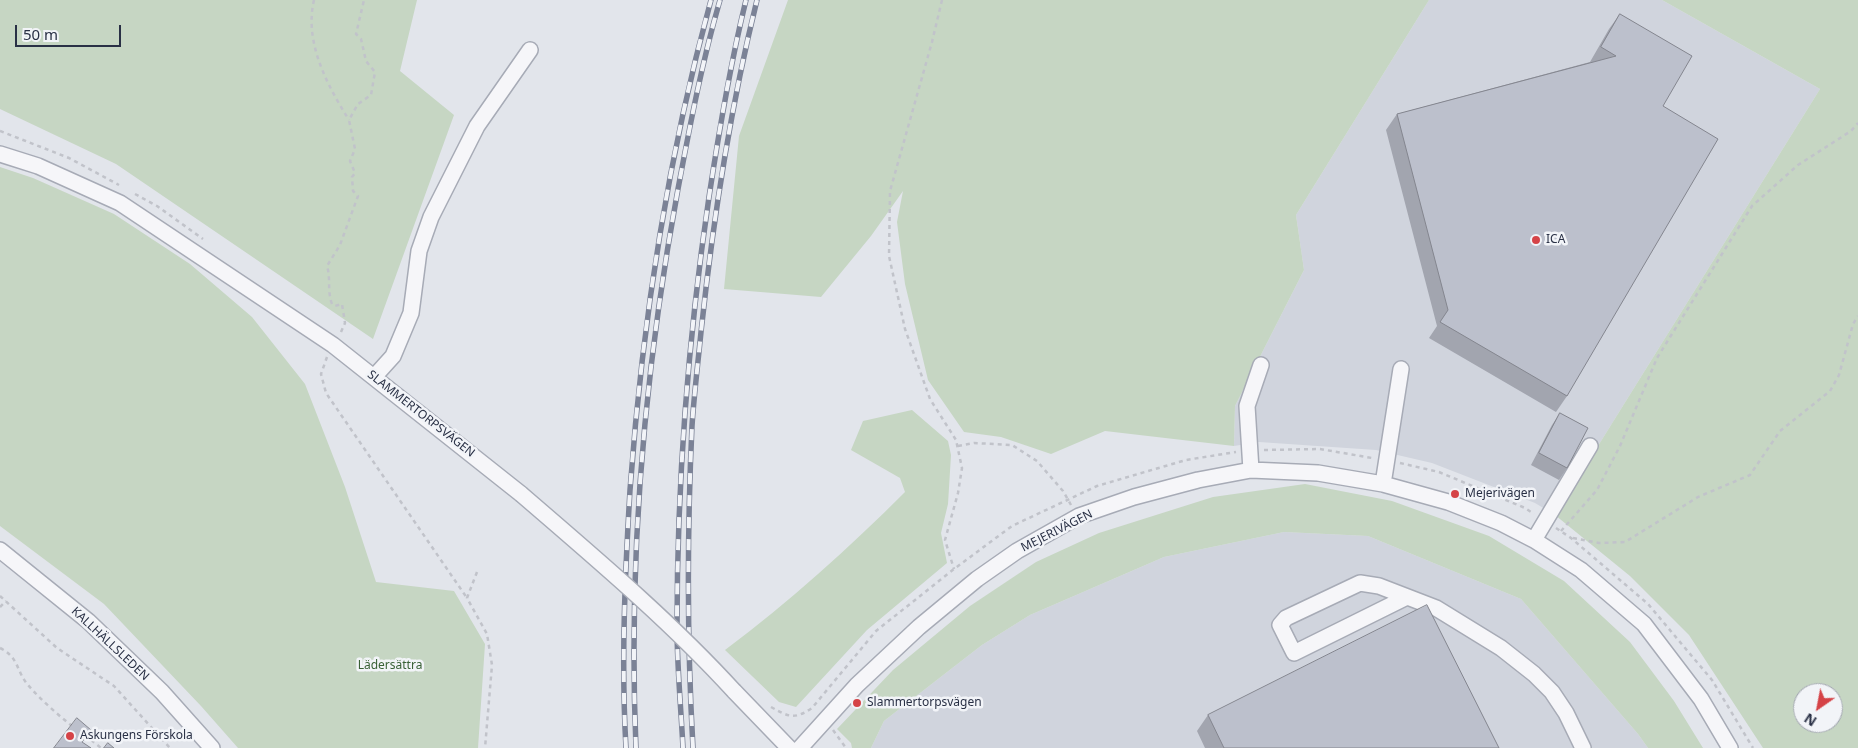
<!DOCTYPE html>
<html>
<head>
<meta charset="utf-8">
<style>
  body { margin:0 }
  #map { position:relative; width:1858px; height:748px; overflow:hidden; background:#e2e5eb; font-family:"Noto Sans",sans-serif }
  canvas { display:block }
  .north { position:absolute; left:1793px; top:683px; width:50px; height:50px; box-sizing:border-box; background:#f2f4f8; border:1px solid #a2a6b0; border-radius:50%; rotate:213deg; font-size:14px; font-weight:700; line-height:20px; text-align:center; color:#293045 }
  .north::after { content:''; display:block; margin:auto; width:18px; height:22px; background:#d54347; clip-path:polygon(50% 0,100% 100%,50% 72%,0 100%) }
  .scale { position:absolute; left:15px; top:25px; width:106px; height:22px; box-sizing:border-box; border:2px solid #293045; border-top:0; padding-left:6px; font-size:15px; line-height:18px; white-space:nowrap; color:#293045; -webkit-text-stroke:4px #f2f4f8; paint-order:stroke }
</style>
</head>
<body>
<div id="map">
<canvas width="1858" height="748"></canvas>
<div class="north">N</div>
<div class="scale">50 m</div>
</div>
<script>
const context = document.querySelector('canvas').getContext('2d');
context.lineJoin = 'round';
function fillPath(path, color) { context.fillStyle = color; context.fill(path, 'evenodd'); }
function trace(path, color, width, dash) { context.strokeStyle = color; context.lineWidth = width; context.lineCap = dash ? 'butt' : 'round'; context.setLineDash(dash || []); context.stroke(path); }
function write(font, color, halo, rows, align = 'center') {
  context.font = font + ' "Noto Sans",sans-serif'; context.lineWidth = 5; context.setLineDash([]); context.textBaseline = 'middle'; context.strokeStyle = halo; context.fillStyle = color; for (const [text, x, y, turn = 0] of rows) {
    context.save(); context.translate(x, y); context.rotate((+turn || 0) * Math.PI / 180); context.textAlign = isNaN(turn) ? turn : align; if (halo) context.strokeText(text, 0, 0); context.fillText(text, 0, 0); context.restore();
  }
}
fillPath(new Path2D(`
  M1429,0H1662L1820,89L1555,515L1535,503L1432,463L1376,450L1259,442L1234,446L1235,406L1304,270L1296,215Z
  M1284,532L1368,536L1521,599L1638,734L1648,748H871L884,721L982,645L1030,615L1164,557Z`), '#d0d4dd');
fillPath(new Path2D(`
  M0,0H417L400,71L454,115L373,339L116,164L0,109Z
  M788,0H1429L1296,215L1304,270L1235,406L1234,446L1105,431L1051,454L1001,437L964,432L928,380L905,284L897,222L903,191L871,236L821,297L724,289L739,136Z
  M1662,0H1858V748H1763L1689,635L1630,576L1555,515L1820,89ZM1803,693H1833V723H1803Z
  M0,167L33,178L114,214L190,264L252,317L305,384L345,487L376,582L454,591L485,644L478,748H238L201,706L104,604L0,526Z
  M912,410L948,441L951,455L948,504L941,533L947,563L867,630L796,707L779,702L725,650C789,602 849,548 905,492L900,478L851,450L863,421Z
  M1305,484L1392,501L1489,536L1564,581L1630,642L1674,701L1703,748H1648L1638,734L1521,599L1368,536L1284,532L1164,557L1030,615L982,645L884,721L871,748H852L851,743L837,729L893,670L970,606L1036,562L1099,533L1213,497Z`), '#c6d6c3');
const minor = new Path2D(`
  M0,154L38,166L120,203L333,345L521,494
  M374,377L393,356L411,313L419,251L431,217L477,126L530,50
  M1251,470L1247,406L1261,365
  M1383,484L1401,369
  M1534,540L1590,446
  M0,550L88,621L162,692L212,748
  M1407,597L1294,653L1280,625L1286,618L1360,583L1379,586L1436,608L1501,648L1534,674L1552,692L1566,713L1583,748
  M734,691L789,748
  M800,748L857,685L919,627L977,579L1017,551L1079,516L1134,497L1198,480L1251,470L1318,473L1383,484L1448,502L1501,523L1534,540L1581,570L1644,624L1701,699L1730,748`);
trace(minor, '#a7abb6', 18);
trace(new Path2D(`
  M314,0C304,42 327,85 349,120
  M942,0L932,42L890,191L889,256L905,329L930,399L956,440L962,468L958,493L945,540L954,569
  M0,131L69,158L119,185
  M135,194L157,206L203,239
  M341,332L345,323L342,304L335,306L332,304C327,291 331,279 327,266L340,245L358,196L353,191L352,177L355,173L350,161L355,149L349,120L358,104L371,95L375,72L366,61L361,39L356,34L364,0
  M327,357L321,374L326,393L467,598
  M958,446L974,443L1012,445L1037,461L1063,491L1071,505
  M1264,450L1320,449L1372,458
  M1400,463L1439,472L1525,508L1534,514
  M1556,528L1571,538L1648,604L1712,680L1753,748
  M1561,531L1597,490L1620,446L1657,358L1752,206L1798,165L1851,131L1858,123
  M1573,538L1599,543L1625,542L1698,497L1750,475L1780,431L1830,391L1839,375L1853,324L1858,316
  M477,572L467,598L487,634L492,665L485,748
  M0,596L57,648L114,686L170,748
  M0,607L6,601
  M0,648C19,657 16,671 28,685C41,700 57,714 72,726
  M771,707C789,717 794,720 812,708L876,631L954,569L1012,526L1097,486L1186,460L1236,452
  M833,730L846,748
  M85,735L101,748`), '#c1c3ca', 2.5, [4, 4]);
trace(minor, '#f6f6f9', 15);
const rail = new Path2D(`
  M626,748C621,662 625,575 630,490C642,325 667,160 711,0
  M636,748C628,561 644,373 678,189C690,125 702,62 720,0
  M683,748C681,708 677,667 677,627C677,483 688,339 709,197C719,131 730,65 746,0
  M693,748C687,641 687,534 692,426C694,395 698,363 701,332C713,220 730,109 757,0`);
trace(rail, '#7b8296', 5.5);
trace(rail, '#f2f4f8', 4, [11]);
const minorBridge = new Path2D(`
  M521,494C594,557 669,620 734,691`);
trace(minorBridge, '#a7abb6', 18, []);
trace(minorBridge, '#f6f6f9', 15);
fillPath(new Path2D(`
  M1620,14L1663,106L1567,396L1556,412L1429,338L1437,326L1386,130L1397,114L1590,62L1609,29Z
  M1560,413L1567,468L1559,480L1531,465L1552,425Z
  M1208,715L1499,748H1205L1197,731Z`), '#a2a5af');
const building = new Path2D(`
  M1620,14L1692,56L1663,106L1718,139L1567,396L1440,322L1448,310L1397,114L1616,56L1601,47Z
  M1560,413L1588,428L1567,468L1539,453Z
  M1427,605L1499,748H1224L1208,715Z
  M77,718L91,730L82,742L91,748H54Z
  M108,743L114,748H104Z`);
fillPath(building, '#bcc0cc');
trace(building, '#84868f', 1);
for (const [x, y, r, color] of [
  [1536,240,5,"#d54347"],
  [1455,494,5,"#d54347"],
  [857,703,5,"#d54347"],
  [70,736,5,"#d54347"]
]) { const dot = new Path2D(); dot.arc(x, y, r, 0, 2 * Math.PI); context.fillStyle = color; context.fill(dot); trace(dot, '#f2f4f8', 2); }
write('12px', '#293045', '#f2f4f8', [
  ["ICA",1546,240],
  ["Mejerivägen",1465,494],
  ["Slammertorpsvägen",867,703],
  ["Askungens Förskola",80,736]
], 'left');
write('12px', '#293045', '#f2f4f8', [
  ["SLAMMERTORPSVÄGEN",421,414,38],
  ["MEJERIVÄGEN",1057,531,-27],
  ["KALLHÄLLSLEDEN",110,644,43]
]);
write('12px', '#396136', '#f2f4f8', [
  ["Lädersättra",390,666]
]);
</script>
</body>
</html>
